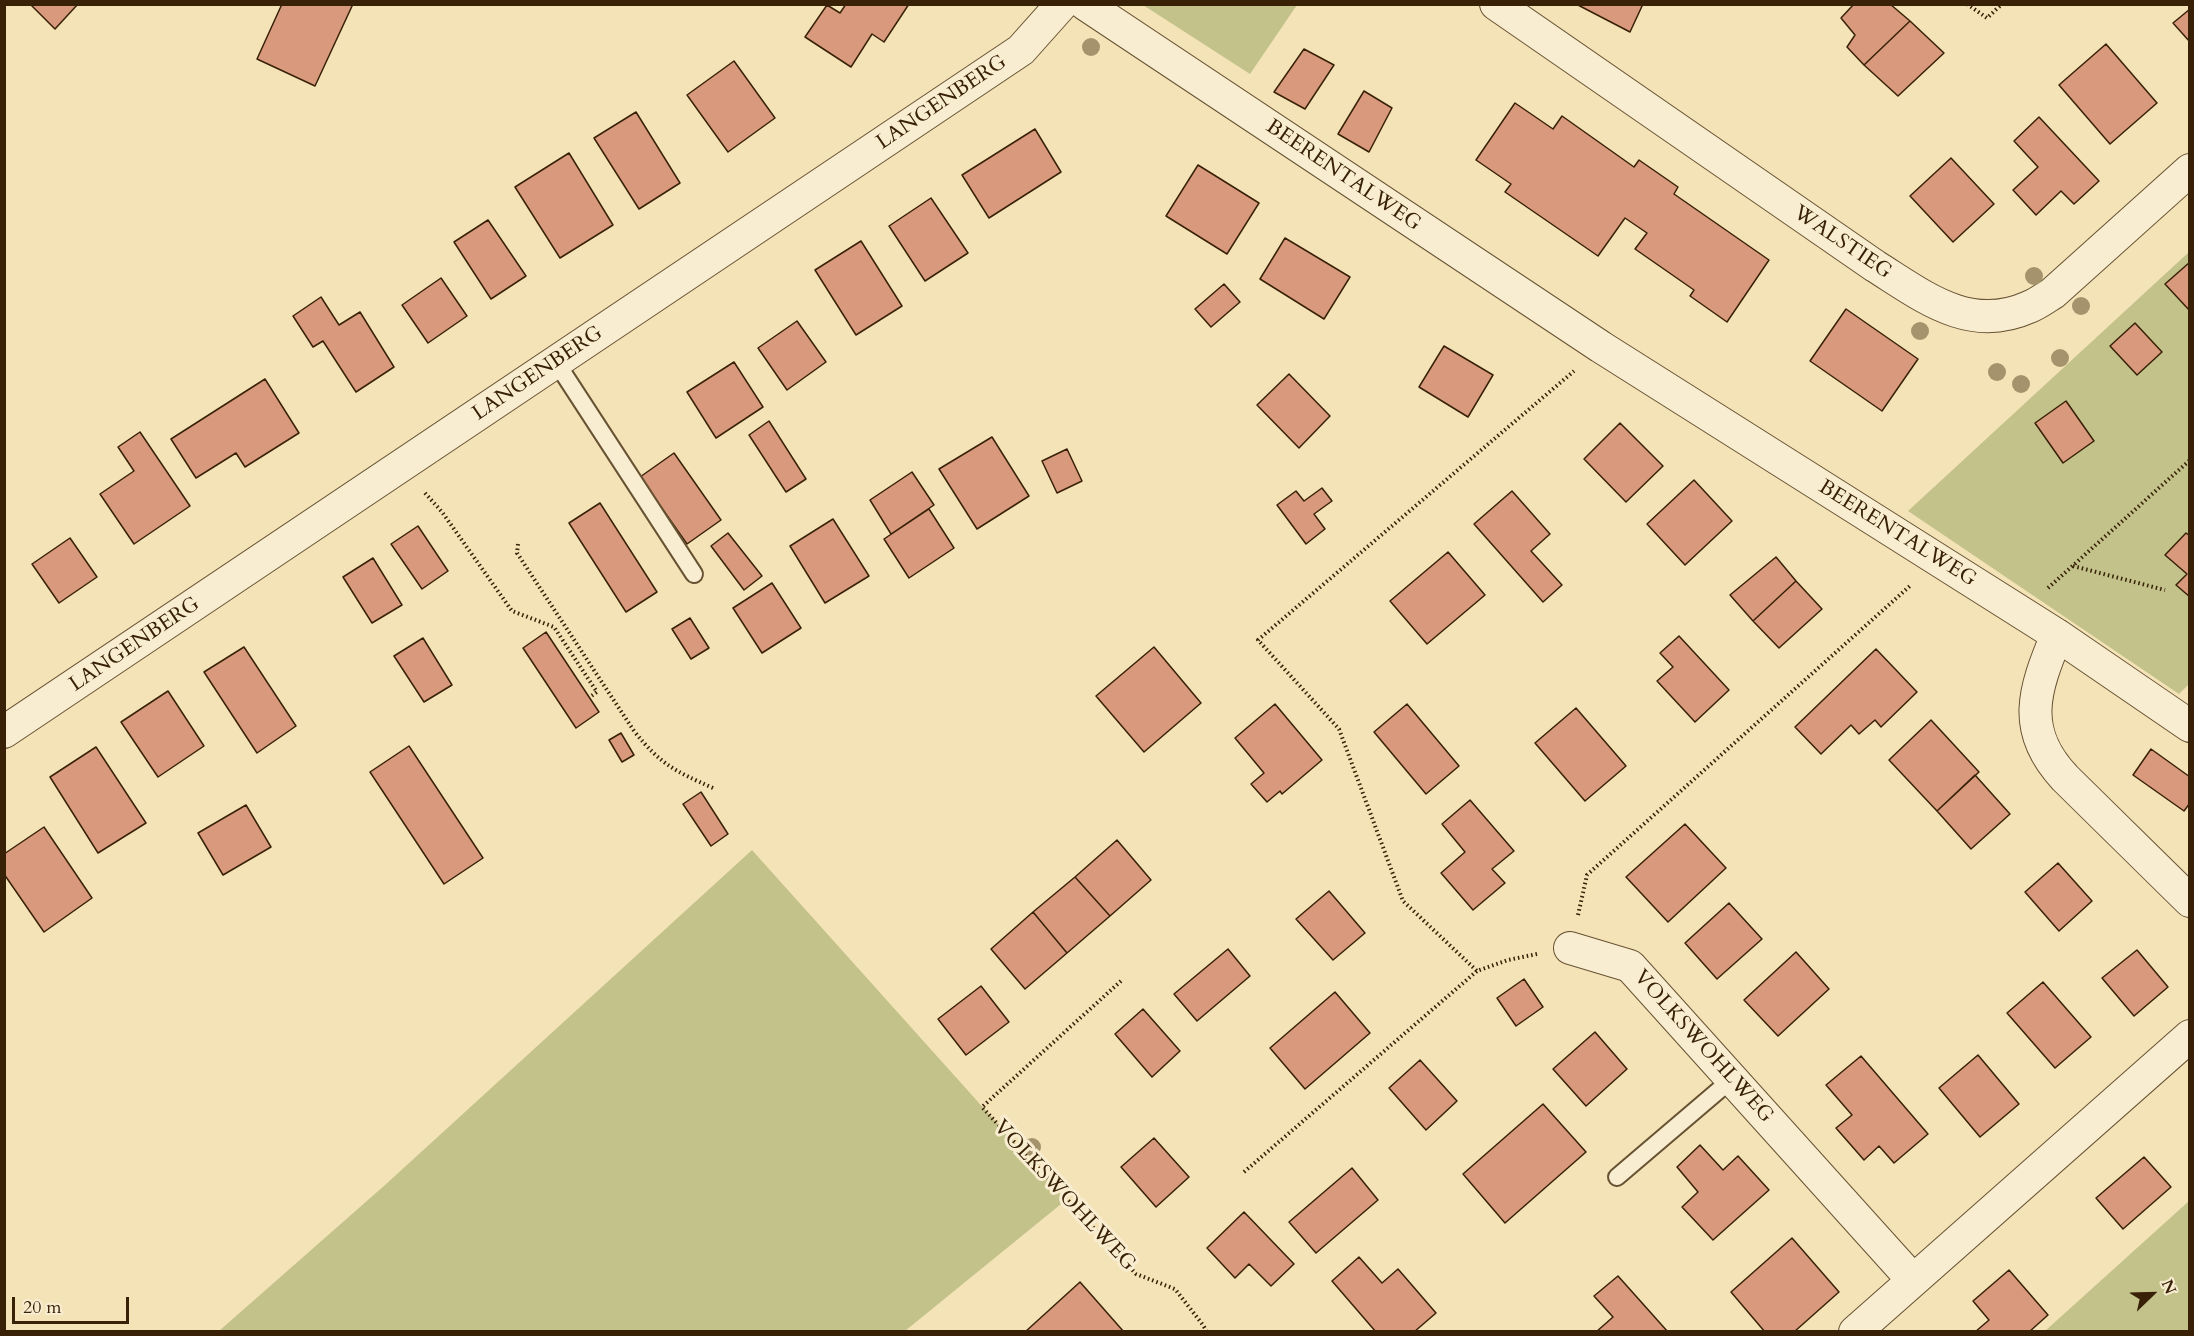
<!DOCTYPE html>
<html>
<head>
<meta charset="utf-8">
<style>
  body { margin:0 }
  #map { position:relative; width:2194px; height:1336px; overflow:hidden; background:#f5e3b8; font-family:Cardo,serif }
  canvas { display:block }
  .frame { position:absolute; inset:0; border:6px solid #382106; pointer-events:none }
  .north { position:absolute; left:2122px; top:1264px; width:60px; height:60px; -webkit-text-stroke:4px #f8edd1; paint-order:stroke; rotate:67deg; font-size:16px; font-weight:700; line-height:24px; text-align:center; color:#382106 }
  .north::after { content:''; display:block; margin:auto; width:21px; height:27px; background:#382106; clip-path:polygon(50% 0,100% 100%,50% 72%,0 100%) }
  .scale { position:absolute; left:12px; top:1297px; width:117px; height:27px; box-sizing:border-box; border:3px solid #382106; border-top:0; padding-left:8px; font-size:18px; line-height:21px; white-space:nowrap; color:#382106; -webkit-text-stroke:4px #f8edd1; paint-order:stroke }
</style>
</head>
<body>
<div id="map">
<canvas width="2194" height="1336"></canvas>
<div class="frame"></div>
<div class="north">N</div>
<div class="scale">20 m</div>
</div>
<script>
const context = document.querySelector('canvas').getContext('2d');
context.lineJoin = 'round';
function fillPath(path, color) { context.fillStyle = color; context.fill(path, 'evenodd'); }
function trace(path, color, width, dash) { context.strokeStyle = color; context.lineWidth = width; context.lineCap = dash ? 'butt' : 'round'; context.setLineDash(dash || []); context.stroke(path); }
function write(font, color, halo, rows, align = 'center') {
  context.font = font + ' Cardo,serif'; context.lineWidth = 6; context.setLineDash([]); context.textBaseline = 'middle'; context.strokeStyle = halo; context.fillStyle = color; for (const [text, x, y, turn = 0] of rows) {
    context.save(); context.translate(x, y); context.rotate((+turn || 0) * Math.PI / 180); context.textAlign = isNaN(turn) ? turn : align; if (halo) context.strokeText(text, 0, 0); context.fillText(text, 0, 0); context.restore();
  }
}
fillPath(new Path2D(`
  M1143,5H1297L1250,74Z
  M2189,252V684L2179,694L1908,511Z
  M752,850L1066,1200L905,1331H219L385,1185Z
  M2189,1201V1331H2045Z`), '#c2c28a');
const building = new Path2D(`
  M30,4H78L55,29Z
  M282,4H353L315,86L257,59Z
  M846,4H909L884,42L872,34L851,67L805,37L827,5L840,13Z
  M1576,4H1643L1630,32Z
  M1854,4H1890L1910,21L1864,65L1847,47L1855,35L1841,18Z
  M2190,9V42L2173,23Z
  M1910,21L1944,53L1898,96L1864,65Z
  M2106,44L2157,103L2110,144L2059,85Z
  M1304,49L1334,65L1305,109L1274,92Z
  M734,61L775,118L728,152L687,95Z
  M1364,91L1392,108L1369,152L1338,134Z
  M1515,103L1553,129L1562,116L1634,167L1639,160L1678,187L1674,194L1769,260L1727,322L1690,296L1694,290L1635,249L1647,233L1625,218L1598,256L1505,192L1511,184L1476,160Z
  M636,112L680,183L639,209L594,138Z
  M2039,117L2099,181L2074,204L2061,191L2036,215L2013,190L2038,167L2014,141Z
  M1035,129L1061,172L989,218L962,175Z
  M569,153L613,225L560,258L515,187Z
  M1951,158L1994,204L1953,242L1910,196Z
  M1198,165L1259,203L1227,254L1166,216Z
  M931,198L968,253L925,281L889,226Z
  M488,220L526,276L491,299L454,242Z
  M1285,238L1350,277L1324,319L1260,279Z
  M861,241L902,306L856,335L815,270Z
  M2190,262V311L2165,284Z
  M441,278L467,316L428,343L402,305Z
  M1224,284L1240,302L1211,327L1195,309Z
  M321,297L339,325L360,312L394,367L356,392L323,341L313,347L293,316Z
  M1846,309L1918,359L1882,411L1810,361Z
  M797,321L826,362L787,390L758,348Z
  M2135,323L2162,352L2137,375L2110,346Z
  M1444,346L1493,375L1468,417L1419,387Z
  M734,362L763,407L716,438L687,392Z
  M1289,374L1330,416L1299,448L1257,405Z
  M265,379L299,433L245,467L236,453L196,478L171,439Z
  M2066,401L2094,441L2063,463L2035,423Z
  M769,421L806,479L786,492L749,435Z
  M1620,423L1663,466L1626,502L1584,459Z
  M140,432L190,506L134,544L100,494L134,471L118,447Z
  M992,437L1029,496L977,529L939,469Z
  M1067,449L1082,481L1057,493L1042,461Z
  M674,453L721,520L687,544L640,477Z
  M912,472L934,505L891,534L870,500Z
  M1694,480L1732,521L1685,565L1647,524Z
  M1322,488L1332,501L1314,514L1325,529L1306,544L1277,505L1296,491L1304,501Z
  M1512,491L1550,534L1531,551L1562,585L1543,602L1474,524Z
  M600,503L657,592L626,612L569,523Z
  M929,509L954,548L909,578L884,539Z
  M833,519L869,576L825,603L790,546Z
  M418,526L448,571L422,589L391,544Z
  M728,533L762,576L744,590L711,546Z
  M2186,533L2190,536V597L2176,585L2187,574L2165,555Z
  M70,538L97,577L59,603L32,564Z
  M1448,552L1485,595L1427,644L1390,601Z
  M1776,557L1796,581L1753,621L1730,595Z
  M373,558L402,605L372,623L343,577Z
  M1796,581L1822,609L1779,648L1753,621Z
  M772,583L801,628L762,653L733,608Z
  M690,618L709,648L691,659L672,629Z
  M546,632L599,712L576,728L523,648Z
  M1679,636L1729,690L1695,722L1657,681L1673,667L1660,653Z
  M423,638L452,685L424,702L394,656Z
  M244,647L296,726L257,753L204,672Z
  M1154,647L1201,703L1144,752L1096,696Z
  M1876,649L1917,692L1881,727L1875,720L1859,734L1851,725L1821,754L1795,727Z
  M168,691L204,746L158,777L121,722Z
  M1275,704L1322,760L1282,794L1280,791L1267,802L1251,784L1264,773L1235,738Z
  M1407,704L1459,766L1426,794L1374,732Z
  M1576,708L1626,766L1585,801L1535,743Z
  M1931,720L1979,772L1937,811L1889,760Z
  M621,733L634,755L622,762L609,740Z
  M409,746L483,858L444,884L370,772Z
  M96,747L146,823L98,853L50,777Z
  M2151,749L2190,777V803L2184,811L2133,775Z
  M1975,775L2010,814L1971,849L1937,811Z
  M701,792L728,834L711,846L683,804Z
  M1470,800L1514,851L1492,869L1505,883L1473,910L1441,873L1465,852L1442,824Z
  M246,805L271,847L223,875L198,833Z
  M1685,824L1726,868L1668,922L1626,877Z
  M44,827L92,898L44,932L4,874V854Z
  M1117,840L1151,880L1110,916L1075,877Z
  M2058,863L2092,901L2059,931L2025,892Z
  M1075,877L1110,916L1067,953L1033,912Z
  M1329,891L1365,933L1333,960L1296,919Z
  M1729,903L1762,939L1717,979L1685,943Z
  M1033,912L1067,953L1025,989L991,949Z
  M1228,949L1250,976L1197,1021L1174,994Z
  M2137,950L2168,987L2134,1016L2102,978Z
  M1796,952L1829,989L1778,1036L1744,1000Z
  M1524,979L1543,1007L1516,1026L1497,998Z
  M2043,982L2091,1037L2055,1068L2007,1013Z
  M981,986L1009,1022L966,1055L938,1019Z
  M1335,992L1370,1033L1305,1089L1270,1048Z
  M1143,1009L1180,1051L1152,1077L1115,1034Z
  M1595,1032L1627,1069L1586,1106L1553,1069Z
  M1978,1055L2019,1104L1980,1137L1939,1088Z
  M1861,1056L1928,1134L1894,1163L1879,1146L1864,1160L1836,1128L1852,1115L1826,1085Z
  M1420,1060L1457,1101L1426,1130L1389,1088Z
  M1543,1104L1586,1152L1505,1223L1463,1174Z
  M1154,1138L1189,1177L1156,1207L1121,1167Z
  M1700,1145L1723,1170L1738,1156L1769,1190L1713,1240L1682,1207L1698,1192L1677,1167Z
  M2144,1157L2171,1187L2123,1229L2096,1198Z
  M1352,1168L1378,1200L1316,1253L1289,1222Z
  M1244,1212L1294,1264L1271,1286L1249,1264L1235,1278L1207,1248Z
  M1792,1238L1839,1292L1794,1332H1765L1731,1292Z
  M1359,1257L1382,1283L1398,1269L1436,1313L1414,1332H1376L1332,1281Z
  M2009,1270L2048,1315L2029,1332H1975L1989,1320L1973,1301Z
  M1618,1276L1668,1332H1596L1613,1317L1594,1296Z
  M1080,1282L1124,1332H1025Z`);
fillPath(building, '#d8997c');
trace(building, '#382106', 1.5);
const lane = new Path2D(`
  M556,362L694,574
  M1617,1177L1732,1079`);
const street = new Path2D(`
  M1085,4L1601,347L2057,635L2190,726
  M1496,4L1875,266C1923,296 1969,334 2029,307C2037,304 2045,298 2053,293L2190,170
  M2057,635C2034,690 2020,730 2065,778L2190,901
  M4,732L1021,50L1062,4
  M1570,948L1630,966L1912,1279
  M1855,1332L2190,1036`);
trace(lane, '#675232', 20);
trace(street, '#675232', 34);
trace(new Path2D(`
  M1967,4L1987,18L2002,4
  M425,493L442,512L512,611L554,627L597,692L590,697
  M518,544L517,553L634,731C661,765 675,771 713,788
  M2073,566L2165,590
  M2048,588L2190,460
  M1578,915L1587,875L1911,585
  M1537,954L1508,960L1477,971L1403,901L1339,729L1258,640L1574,371
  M1121,981L982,1107L1136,1274L1175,1289L1203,1325L1207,1332
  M1244,1172L1477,971`), '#382106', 4, [1.5, 3]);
trace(lane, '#f8edd1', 16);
trace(street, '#f8edd1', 32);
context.fillStyle = '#a4936c';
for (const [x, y] of [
  [1091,47],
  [2034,276],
  [2081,306],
  [1920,331],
  [2060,358],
  [1997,372],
  [2021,384],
  [1032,1147]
]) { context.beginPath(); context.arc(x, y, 9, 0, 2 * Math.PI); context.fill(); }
write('21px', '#382106', '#f8edd1', [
  ["LANGENBERG",942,103,-34],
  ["BEERENTALWEG",1343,176,34],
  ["WALSTIEG",1842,243,34],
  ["LANGENBERG",538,374,-34],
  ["BEERENTALWEG",1897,534,32],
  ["LANGENBERG",135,645,-34],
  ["VOLKSWOHLWEG",1703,1047,48],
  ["VOLKSWOHLWEG",1064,1196,47]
]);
</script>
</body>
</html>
